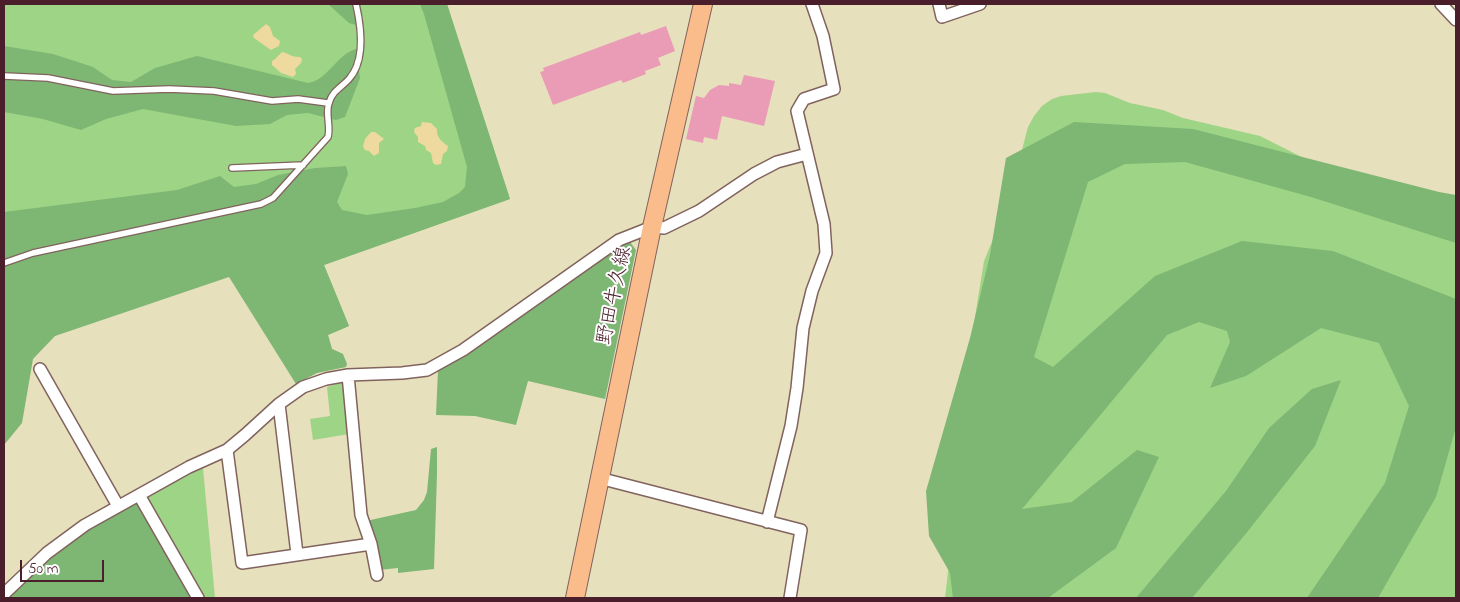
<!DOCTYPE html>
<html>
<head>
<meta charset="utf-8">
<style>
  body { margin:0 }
  #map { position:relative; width:1460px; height:602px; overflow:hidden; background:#e7e0bc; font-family:"Indie Flower",sans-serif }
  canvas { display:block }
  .frame { position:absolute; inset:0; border:5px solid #4a1f2b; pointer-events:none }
  .scale { position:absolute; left:20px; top:560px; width:84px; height:22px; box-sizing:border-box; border:2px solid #4a1f2b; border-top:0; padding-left:6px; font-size:15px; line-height:18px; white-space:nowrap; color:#4a1f2b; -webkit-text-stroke:4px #fff; paint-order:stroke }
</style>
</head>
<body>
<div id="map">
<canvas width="1460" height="602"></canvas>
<div class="frame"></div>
<div class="scale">50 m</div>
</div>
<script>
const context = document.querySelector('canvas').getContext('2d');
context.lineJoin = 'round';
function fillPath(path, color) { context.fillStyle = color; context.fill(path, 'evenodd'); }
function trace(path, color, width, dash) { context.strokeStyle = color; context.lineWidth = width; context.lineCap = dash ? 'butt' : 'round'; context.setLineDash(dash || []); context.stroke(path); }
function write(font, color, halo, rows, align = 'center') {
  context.font = font + ' "Indie Flower","Klee One",sans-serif'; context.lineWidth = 4; context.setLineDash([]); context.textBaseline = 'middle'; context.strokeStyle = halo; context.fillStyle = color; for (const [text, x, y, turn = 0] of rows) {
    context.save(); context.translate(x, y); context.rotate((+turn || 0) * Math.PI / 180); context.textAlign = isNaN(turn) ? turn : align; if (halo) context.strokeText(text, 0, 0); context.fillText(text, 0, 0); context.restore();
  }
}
fillPath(new Path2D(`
  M4,4H447L510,199L324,265L349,326L328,335L332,349L343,354L298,366L215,219L4,281Z
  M1096,92L1105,93L1130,103L1163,110L1183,118L1260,136L1383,198L1456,231V598H945L960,466L970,348L984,261L1008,203L1028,127L1034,116L1042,106L1052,99L1061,96Z
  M342,382L345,385L349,434L313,440L310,419L330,416L327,387Z
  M202,464L203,468L215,598H199L142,498Z`), '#9ed486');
fillPath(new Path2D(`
  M328,4H353L358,22L356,25L349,23Z
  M420,4H447L510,199L324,265L349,326L328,335L332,349L343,354L347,364L346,367L317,373L296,384L229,277L55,336L33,359L22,423L4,445V212L177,190L220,176L234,187L256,184L278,175L315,168L346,166L348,174L337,202L342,210L367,215L415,208L443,202L459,193L465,187L467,167L424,14Z
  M4,46L53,54L93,67L112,80L131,82L155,68L197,56L308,83C328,80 337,54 356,49L360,78L345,117L336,120L308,113L287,115L270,124L236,126L143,109L106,119L81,130L43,119L4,112Z
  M1074,122L1193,129L1439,192L1456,195V243L1311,197L1185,162L1125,164L1088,182L1034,357L1053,367L1155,276L1242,241L1333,251L1456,299V427L1436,497L1378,598H1307L1385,483L1409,406L1379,343L1321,328L1246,376L1210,388L1230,342L1227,331L1199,322L1167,335L1022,509L1072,502L1137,450L1159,457L1116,548L1048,598H953L950,573L929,536L926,491L970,338L990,255L1006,158Z
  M630,242L636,250L605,399L528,381L516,425L475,416L436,415L438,370L617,247Z
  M1341,380L1315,446L1248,531L1192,598H1136L1226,491L1269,428L1312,389Z
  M437,447V474L434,569L398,573V568L379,570L366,521L416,510L424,500L427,492L431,449Z
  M137,501L192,598H5L40,564L82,534Z`), '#7eb673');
fillPath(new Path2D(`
  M266,24L270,27L273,36L280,41L279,46L271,50L254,38L253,35Z
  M282,52C291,54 290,57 300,57L302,59L301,63L295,69L296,74L293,77L281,73L272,65V61L275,59Z
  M422,122L431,123L437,129C436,137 442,142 448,146L447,151L443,154L441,164L436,165L433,163L431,153L426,150L425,146L418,142V137L414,132L415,128L421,126Z
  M371,132H375L384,139L379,143V153L374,156L369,151L365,150L363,147L365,139Z`), '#eeda9e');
fillPath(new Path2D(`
  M666,26L675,51L658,58L661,65L645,71L646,74L623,83L621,80L553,105L540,72L544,71L543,68L640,32L641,35Z
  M744,75L775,81L764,126L722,116L717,140L704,137L703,143L686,139L696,96L704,98L710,90L719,85L729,86V83L741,85Z`), '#ea9cb6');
const service = new Path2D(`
  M4,76L48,78L113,91L169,89L214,91L272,101L298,99L328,103
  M232,168L303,165
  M4,263L33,253L261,204L273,198L328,137C331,126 325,113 329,103C332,91 342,87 349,79C366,60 361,26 356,4`);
const minor = new Path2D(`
  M939,4L942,17L980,4
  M1441,4L1456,20
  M40,369L118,506
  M348,375L361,515L371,544L377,575
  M279,404L297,554
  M227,450L242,563L371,544
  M599,478L801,530L790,598
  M139,495L198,598
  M767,522L791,426L797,388L803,328L812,291L826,253L824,224L797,111L804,99L834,89L823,36L812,4
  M4,594L47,553L85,525L189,467L227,450L245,435L279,404L303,387L326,379L348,375L402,373L427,370L463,350L619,240L652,227L664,228L699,211L754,174L777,162L807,154`);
const primary = new Path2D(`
  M575,598L652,227L703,4`);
trace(service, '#81635e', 8);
trace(minor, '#81635e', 14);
trace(primary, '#81635e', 20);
trace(service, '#fff', 5.5);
trace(minor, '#fff', 11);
trace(primary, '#fabc8b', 18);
write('20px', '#4a1f2b', '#fff', [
  ["野田牛久線",616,296,-78]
]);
</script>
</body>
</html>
